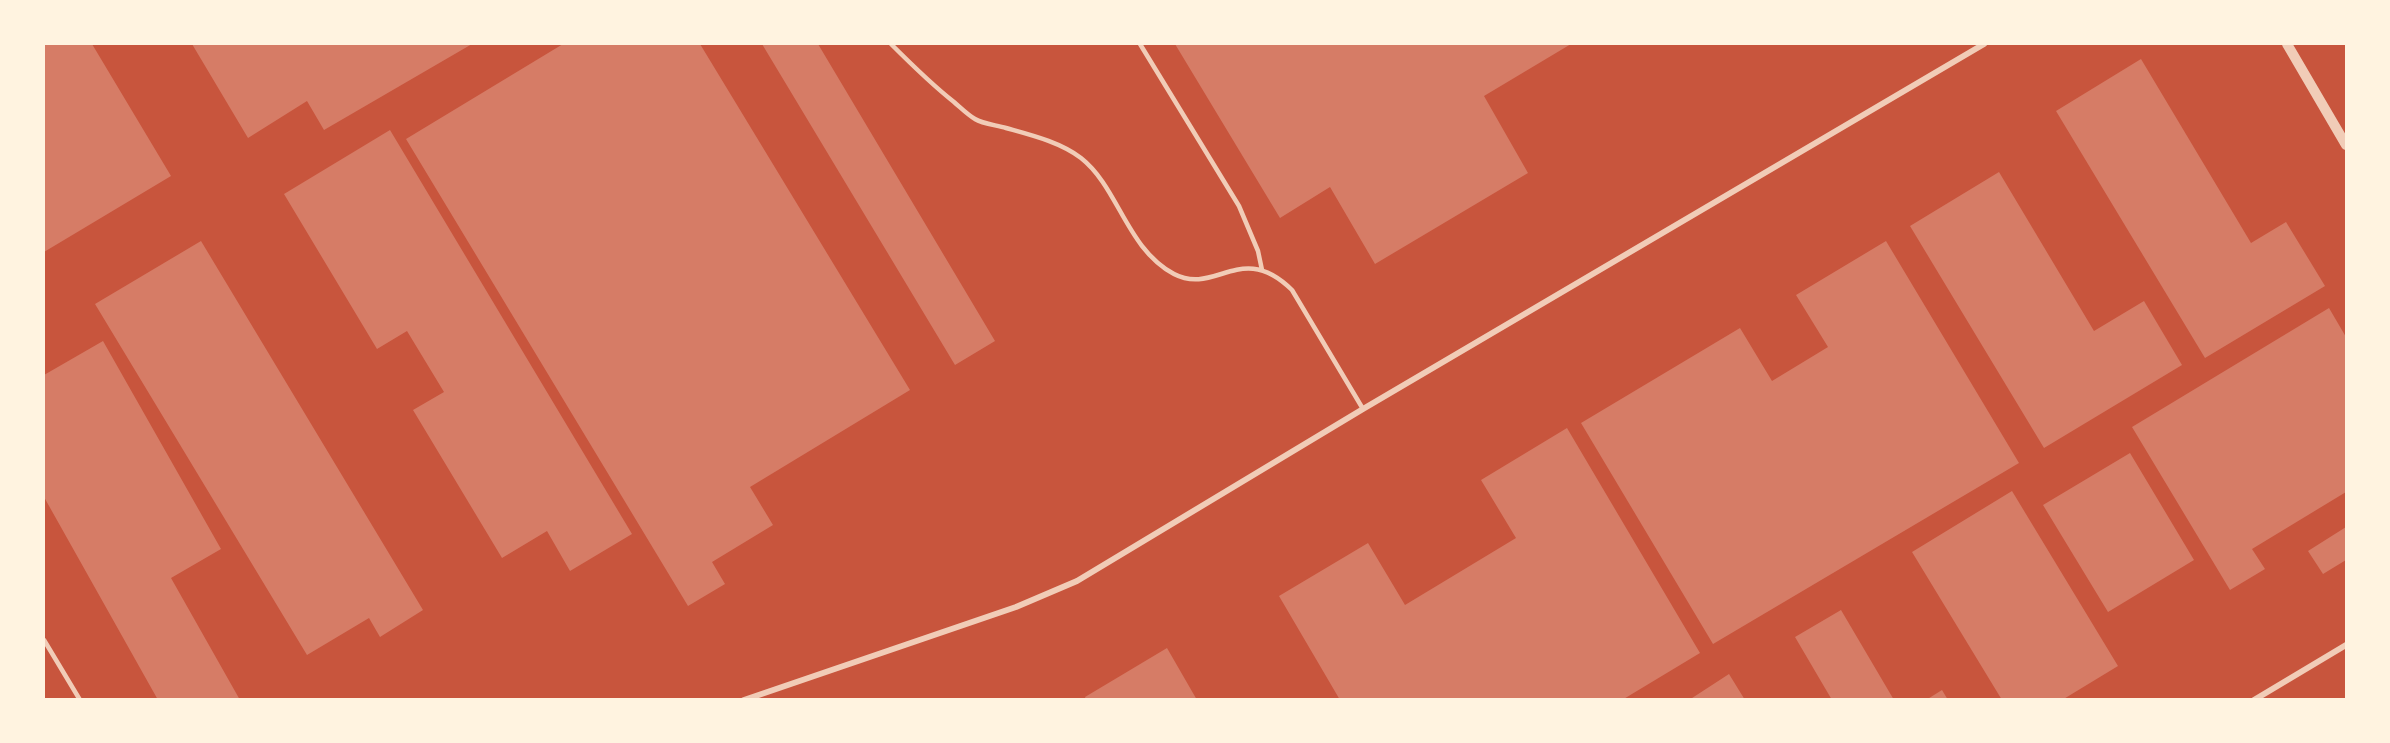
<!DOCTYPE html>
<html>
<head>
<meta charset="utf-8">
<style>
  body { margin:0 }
  #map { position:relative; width:2390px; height:743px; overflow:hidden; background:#c8553d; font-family:Manrope,sans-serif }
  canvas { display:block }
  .frame { position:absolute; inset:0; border:45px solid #fff3e0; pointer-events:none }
</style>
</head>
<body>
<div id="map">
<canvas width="2390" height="743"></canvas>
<div class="frame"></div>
</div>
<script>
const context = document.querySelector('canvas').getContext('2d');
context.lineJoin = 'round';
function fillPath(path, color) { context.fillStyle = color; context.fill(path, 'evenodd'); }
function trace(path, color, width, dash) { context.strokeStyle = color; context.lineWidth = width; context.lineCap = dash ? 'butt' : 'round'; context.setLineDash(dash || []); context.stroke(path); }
fillPath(new Path2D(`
  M44,44H92L171,176L44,252Z
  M192,44H472L324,130L307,101L248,138Z
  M563,44H700L910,390L750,487L773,525L712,562L725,584L688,606L406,139Z
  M762,44H818L995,341L955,365Z
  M1175,44H1571L1484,96L1528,173L1375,264L1330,187L1280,218Z
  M2141,59L2251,243L2286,222L2325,286L2205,358L2056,111Z
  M390,130L632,534L570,571L547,531L502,558L413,410L444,392L407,331L377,349L284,194Z
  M1999,172L2094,331L2144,301L2182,365L2044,448L1910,226Z
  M201,241L423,610L380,637L369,618L307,655L95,304Z
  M1886,241L2019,463L1713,644L1581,423L1740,328L1772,381L1828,347L1796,295Z
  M2329,308L2346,337V492L2252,549L2265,569L2230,590L2132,427Z
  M103,341L221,549L171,578L240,700H158L44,497V375Z
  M1567,428L1700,653L1622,700H1340L1279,596L1368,543L1405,605L1516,538L1481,480Z
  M2130,453L2194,560L2108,612L2043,505Z
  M2012,491L2118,666L2062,700H2002L1912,552Z
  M2346,527V560L2323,574L2308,551Z
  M1841,610L1894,700H1832L1795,637Z
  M1167,648L1197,700H1086L1085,697Z
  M1729,674L1745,700H1689Z
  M1942,690L1948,700H1926Z`), '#d67c66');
trace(new Path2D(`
  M891,44C911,64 931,84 954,102C961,108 968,115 975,119C983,124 996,125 1006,128C1031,135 1060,142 1081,158C1119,188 1126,248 1174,274C1216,296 1241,240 1292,290L1363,409
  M1140,44L1239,206L1258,251L1262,270
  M44,640L80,700`), '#f1ccb7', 4.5);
trace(new Path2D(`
  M744,700L1016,607L1077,581L1363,409L1984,44
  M2254,700L2346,645`), '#f1ccb7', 6);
trace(new Path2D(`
  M2287,44L2346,145`), '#f1ccb7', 10);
</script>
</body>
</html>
